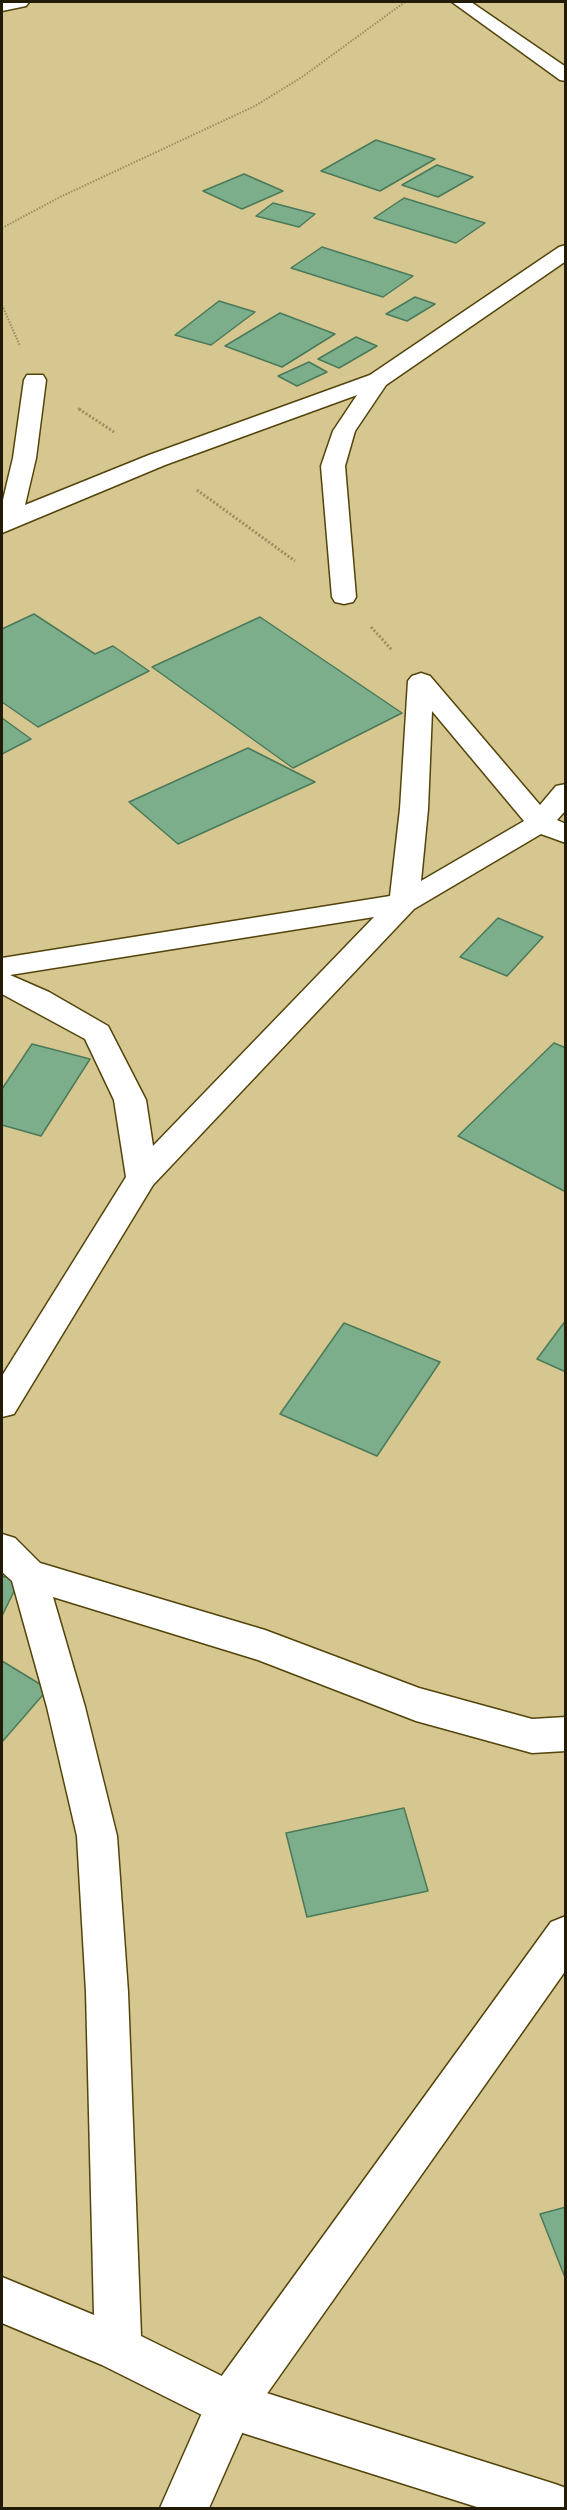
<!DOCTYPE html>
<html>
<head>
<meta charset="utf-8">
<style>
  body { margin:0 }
  #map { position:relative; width:567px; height:2510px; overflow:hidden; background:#d6c690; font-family:Commissioner,sans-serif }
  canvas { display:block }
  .frame { position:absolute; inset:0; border:3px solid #221c06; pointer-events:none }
</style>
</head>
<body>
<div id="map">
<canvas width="567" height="2510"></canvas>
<div class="frame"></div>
</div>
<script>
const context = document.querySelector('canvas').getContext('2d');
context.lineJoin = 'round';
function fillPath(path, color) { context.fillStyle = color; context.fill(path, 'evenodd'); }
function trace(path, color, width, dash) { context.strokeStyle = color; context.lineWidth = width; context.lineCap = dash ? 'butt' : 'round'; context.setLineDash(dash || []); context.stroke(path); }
const building = new Path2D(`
  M376,140L435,159L380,191L321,171Z
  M437,165L473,177L438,197L402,185Z
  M244,174L283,191L242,209L203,191Z
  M404,198L485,223L456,243L374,218Z
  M273,203L315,214L299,227L256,216Z
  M322,247L413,276L383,297L291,268Z
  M415,297L435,304L407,321L386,314Z
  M219,301L255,312L211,345L175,335Z
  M280,313L335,334L282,367L225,346Z
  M356,337L377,346L339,368L318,359Z
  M309,362L327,372L297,386L278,376Z
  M34,614L95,654L113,646L149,671L38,727L2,702V629Z
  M260,617L402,713L293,768L152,667Z
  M2,718L31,739L2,754Z
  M248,748L315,782L178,844L129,802Z
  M498,918L543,937L507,976L460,957Z
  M554,1043L566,1048V1192L458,1136Z
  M32,1044L90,1059L41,1136L2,1125V1089Z
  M566,1320V1372L537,1359Z
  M344,1323L440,1362L377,1456L280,1414Z
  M2,1576L19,1581L2,1616Z
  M2,1661L48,1689L2,1742Z
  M404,1808L428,1891L307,1917L286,1833Z
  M566,2207V2280L540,2214Z`);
fillPath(building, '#7cae8b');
trace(building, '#4a7a59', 1.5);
const minor = new Path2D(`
  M2,2H29L26,6L2,11Z
  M452,2H471L566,67V81L560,80Z
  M566,245V261L386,385L355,431L345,466L356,597L353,602L344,604L335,602L332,597L321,466L333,431L357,395L165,465L2,533V504L13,458L24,380L27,375H43L46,380L36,458L25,505L149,455L370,375L559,247Z
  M421,673L430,676L540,805L556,786L566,784V810L557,820L566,824V843L541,834L414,909L153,1185L14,1414L2,1417V1376L126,1177L114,1100L85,1039L2,994V958L390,896L400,809L408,681L412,676ZM432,711L524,821L421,881L428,809ZM374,917L153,1146L146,1100L108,1026L49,992L10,975Z
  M2,1534L15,1538L40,1563L265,1630L419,1688L532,1719L566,1717V1751L532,1753L416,1721L258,1660L53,1597L85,1707L117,1836L128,1992L141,2336L238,2384L555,2484L566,2488V2508H480L230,2429L102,2365L2,2323V2277L94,2315L86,1992L77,1836L47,1707L12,1581L2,1572Z`);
const secondary = new Path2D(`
  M566,1916V1970L247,2422L209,2508H160L213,2388L551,1922Z`);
trace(minor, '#53440b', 3);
trace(secondary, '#53440b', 3);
trace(new Path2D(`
  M2,228L60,197L255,106L302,77L405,2
  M2,305L20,346
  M78,408L81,410`), '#9a8e62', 2, [1.5, 1.5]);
trace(new Path2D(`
  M79,409L114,432
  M197,490L295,561
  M371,627L392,650`), '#9a8e62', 3, [2, 2]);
fillPath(minor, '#fff');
fillPath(secondary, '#fff');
</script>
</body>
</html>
